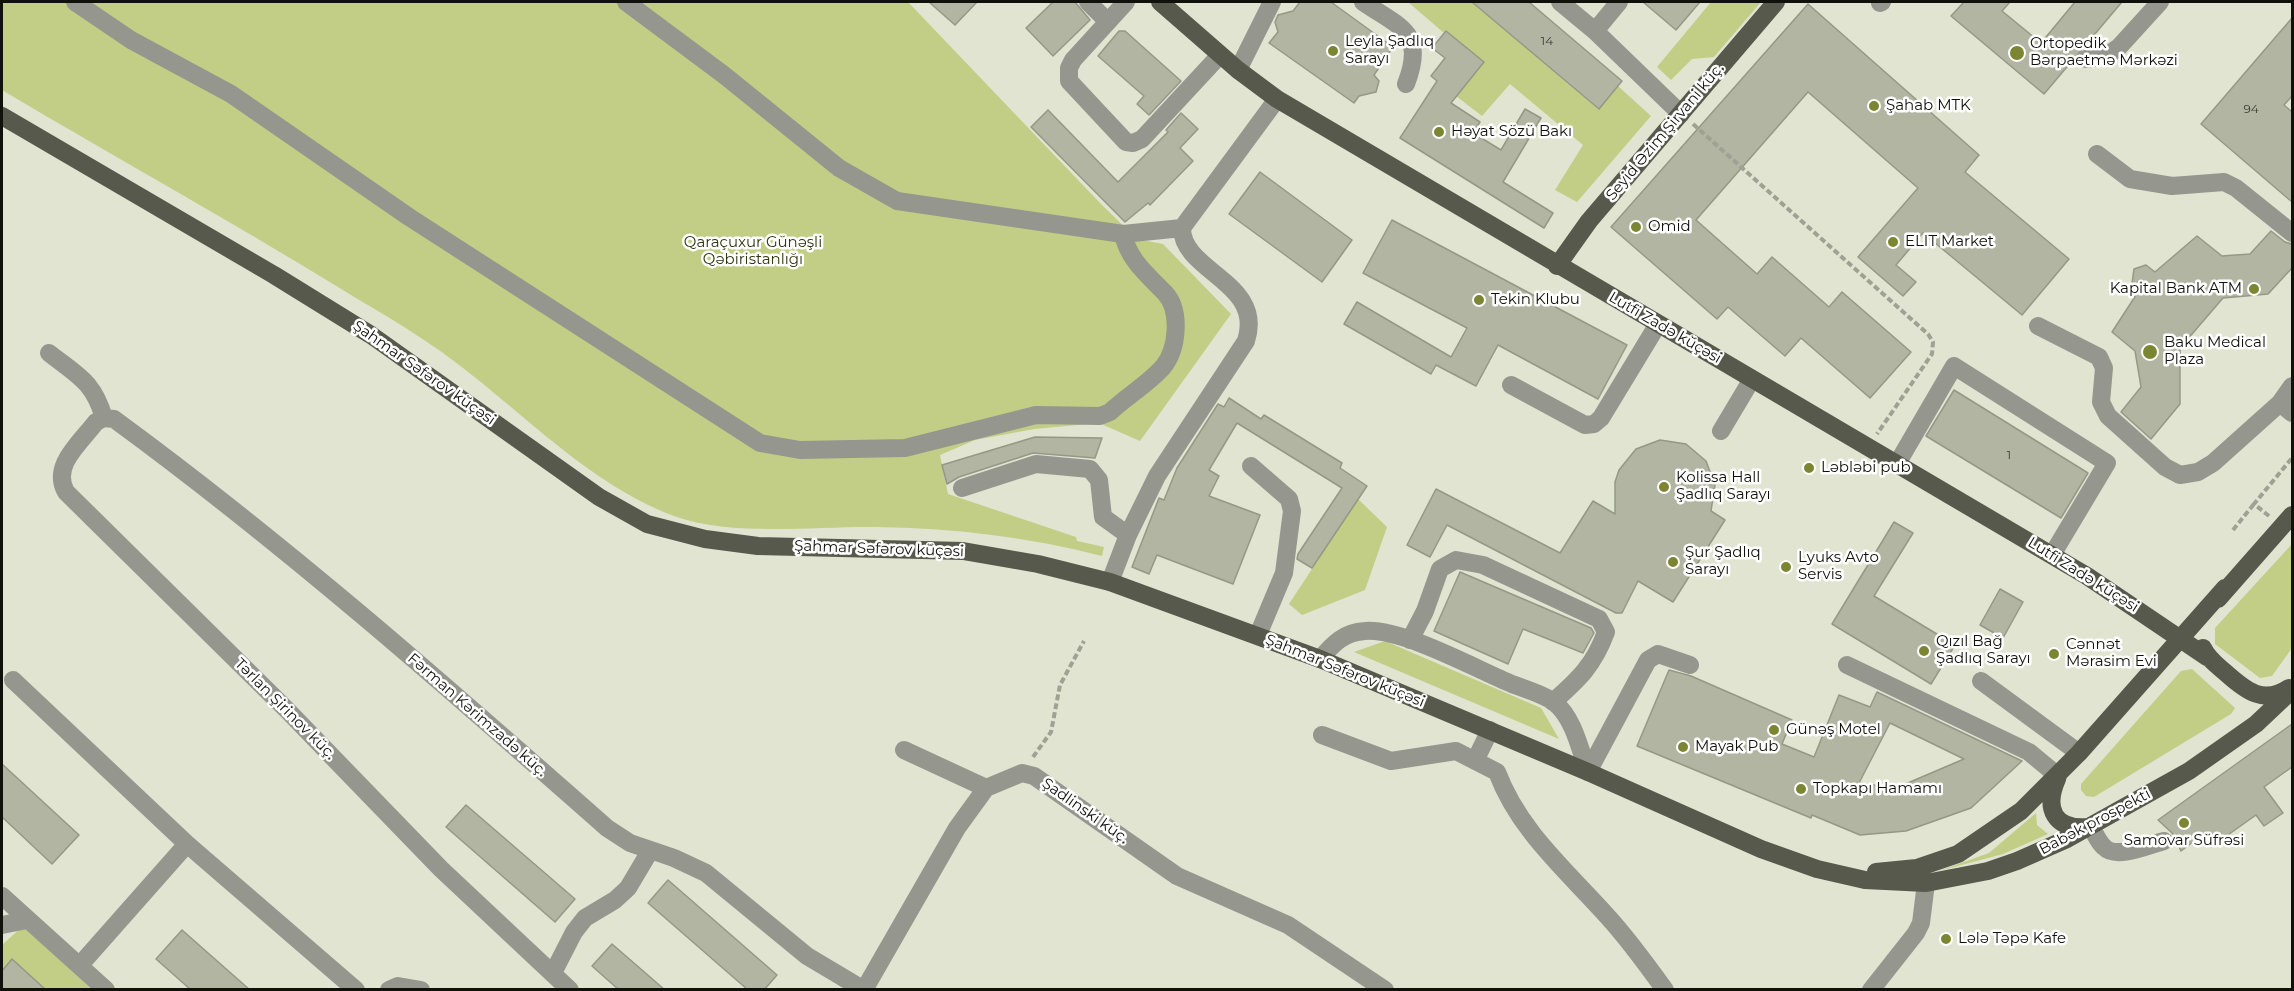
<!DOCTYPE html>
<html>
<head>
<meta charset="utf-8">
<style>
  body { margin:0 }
  #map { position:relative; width:2294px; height:991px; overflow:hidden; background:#e0e4d1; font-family:Montserrat,sans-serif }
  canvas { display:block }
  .frame { position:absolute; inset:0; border:3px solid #0f110a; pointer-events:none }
</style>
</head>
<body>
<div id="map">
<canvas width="2294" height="991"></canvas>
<div class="frame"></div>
</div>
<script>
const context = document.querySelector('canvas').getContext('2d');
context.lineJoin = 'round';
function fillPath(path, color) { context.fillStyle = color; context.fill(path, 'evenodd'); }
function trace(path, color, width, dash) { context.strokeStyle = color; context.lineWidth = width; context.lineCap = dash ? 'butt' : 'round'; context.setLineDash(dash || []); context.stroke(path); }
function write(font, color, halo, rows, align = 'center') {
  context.font = font + ' Montserrat,sans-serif'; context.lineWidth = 5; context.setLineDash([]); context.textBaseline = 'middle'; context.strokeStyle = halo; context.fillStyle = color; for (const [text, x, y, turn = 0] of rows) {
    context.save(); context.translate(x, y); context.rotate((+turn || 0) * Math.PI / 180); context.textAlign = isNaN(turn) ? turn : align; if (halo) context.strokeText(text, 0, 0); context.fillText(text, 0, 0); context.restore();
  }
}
fillPath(new Path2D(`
  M2,2H908L1101,204L1137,239L1163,244L1231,314L1140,441L1099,423L1034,429L975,440L940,455L948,494L1076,537L1077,541L1104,547L1102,556C1028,537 953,528 876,527C815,526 731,537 674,516C579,480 510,397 427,342C398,322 367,305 338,287C227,219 113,156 2,90Z
  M1408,2H1472L1598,109L1618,86L1651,116L1577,202L1555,190L1583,145L1510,84L1482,116L1456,96L1446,32L1444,33Z
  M1711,2H1761L1714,57L1692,59L1671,80L1657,67Z
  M1358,499L1387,527L1365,590L1302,615L1289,604Z
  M2292,544V648L2272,676L2260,678L2215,644V628Z
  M1385,641L1541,708L1559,739L1354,652Z
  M2192,669L2235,708L2231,714L2094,797L2086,796L2081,790V784L2181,671Z
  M2036,813L2037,825L2048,834L2003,854L1939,871L1989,853Z
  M23,926L91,989H2V945Z`), '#c2cd86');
const building = new Path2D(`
  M929,2H977L955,25Z
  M1053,2H1075L1090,20L1053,56L1026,28Z
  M1300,2H1331L1393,47L1374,75L1379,81L1376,92L1359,96L1354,103L1269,43L1278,32L1275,22L1278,15L1293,11Z
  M1472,2H1529L1622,81L1599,109Z
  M1643,2H1700L1676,30Z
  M1964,2H2010L2002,11L2041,43L2075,2H2122L2044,94L1951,16Z
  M1808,4L1979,155L1965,172L2069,259L2022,315L1923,233L1896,265L1916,282L1903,296L1858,257L1918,188L1808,92L1696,220L1757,274L1772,257L1829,307L1842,292L1911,352L1870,398L1801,338L1785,356L1728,307L1717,319L1611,227Z
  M2292,18V96L2284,105L2292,112V202L2201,124Z
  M1119,31H1125L1181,81L1149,115L1137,104L1144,96L1098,56Z
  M1446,31L1484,62L1451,103L1480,122L1473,133L1501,150L1525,109L1541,118L1503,182L1553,213L1544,228L1400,138L1437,81L1431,76L1445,58L1432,48Z
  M1048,110L1118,182L1168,132L1166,130L1181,113L1198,129L1180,148L1193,161L1150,205L1148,203L1125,222L1031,127Z
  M1260,172L1352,240L1322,282L1229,214Z
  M1392,220L1627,345L1598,399L1498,345L1476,386L1436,365L1431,374L1344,324L1357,302L1451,357L1467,328L1363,273Z
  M2271,231L2285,242L2292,244V268L2268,294L2223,298L2180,348V404L2151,439L2121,412L2141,387L2135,351L2112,332L2140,289L2132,283L2134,269L2146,265L2155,272L2197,236L2222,256L2250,254Z
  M1954,390L2088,473L2061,518L1926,436Z
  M1229,398L1261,419L1264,415L1342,463L1340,468L1367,486L1312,568L1297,559L1298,554L1342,488L1237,423L1209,470L1219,476L1209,496L1260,515L1233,584L1157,555L1149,574L1132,567L1159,498L1164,500L1177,468L1218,404L1224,407Z
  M1035,437L1102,438L1095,458L1033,453L959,477L947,484L942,465Z
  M1660,440L1686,444L1706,461L1715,485L1711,511L1725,520L1673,602L1638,581L1622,613H1616L1447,525L1430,557L1407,545L1436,489L1560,553L1593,501L1615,514V482L1619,470L1636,449Z
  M1894,522L1913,533L1874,596L1955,645L1931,684L1832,624Z
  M1460,572L1591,628L1594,633L1583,653L1523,629L1508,664L1434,631Z
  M2000,589L2023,602L2003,638L1980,625Z
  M1669,670L1691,676L1792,720L1782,744L1814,757L1839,695L1870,707L1877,692L2022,761L1971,808L1906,831L1860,835L1812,815L1811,818L1637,746ZM1890,723L1964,759L1896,788L1859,783Z
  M2292,724V767L2264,787L2283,813L2264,826L2256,815L2211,847L2202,835L2181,851L2172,833L2158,820Z
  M2,764L79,835L52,864L2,817Z
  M466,805L575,899L555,922L446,827Z
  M668,880L777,975L764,990H748L648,903Z
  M182,930L250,990H191L156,959Z
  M612,944L665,990H619L592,966Z
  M12,959L46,990H2V971Z`);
fillPath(building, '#b1b5a2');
trace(building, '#949886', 1.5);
trace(new Path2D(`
  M1693,124L1928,334L1933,342L1932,354L1877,434
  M2269,516L2254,504L2292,458
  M2233,530L2254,504
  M1033,757L1051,732L1060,685L1084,641`), '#9fa293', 4, [6, 3]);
trace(new Path2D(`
  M75,2L131,40L231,94L409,217L760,443L800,450L905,448L1036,415L1100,416L1110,412C1127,396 1148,384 1163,367C1178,349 1181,310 1165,293C1147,274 1129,261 1123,234
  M626,2L724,75L839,168L897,201L1123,234L1182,228
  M1088,2L1108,22
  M1126,2L1073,60L1069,68V81L1126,142L1133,143L1142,139L1220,55
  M1363,2C1401,28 1426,32 1406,84
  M1560,2L1595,31
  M1619,2L1595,31L1681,114
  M1880,3L1882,2
  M2086,59L2107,56L2119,47L2160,2
  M1238,70L1272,2
  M2097,154L2130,179L2172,186L2224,182L2236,188L2292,233
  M2038,326L2099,357L2104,368L2101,402L2108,416L2165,467L2180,475L2198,472L2213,463L2280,403
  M49,353C78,376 93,381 104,418
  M1511,385L1585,425L1594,424L1601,418L1658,324
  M2292,386L2280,403L2292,413
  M104,418L114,419C286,545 447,687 607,828L630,843L674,858L706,873L807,956L864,990
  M104,418L96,422C80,443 51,466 66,492L287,710L441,869L570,990
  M1721,431L1752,379
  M1897,464L1954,366L2107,463L2052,555
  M1251,466L1289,499L1292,511L1284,573L1258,635
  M962,488L1036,464L1090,469L1099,480L1103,517L1128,535
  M1110,582L1128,535L1157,476L1246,341C1265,282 1182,272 1182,228L1277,99
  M1410,640L1425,611L1440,569L1456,560L1483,565L1599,619L1606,632C1594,665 1579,679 1553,702
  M1320,659C1333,644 1344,632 1365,631C1402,628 1476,669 1512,684C1525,689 1543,694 1554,702C1574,718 1580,750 1588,772
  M1847,665L2029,752L2058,776
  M13,680L187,844L356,990
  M1981,681L2079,753
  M1322,735L1391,761L1456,751L1497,772C1519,831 1567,871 1608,917C1629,940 1647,965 1665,990
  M904,750L986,788
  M1475,761L1490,730
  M1588,772L1648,660L1658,654L1690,665
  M2091,827C2095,833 2098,842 2104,847C2116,860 2149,845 2164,841
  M2,896L106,990
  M2,925L27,920
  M80,965L187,844
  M553,973L574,932L585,918L615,900L628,888L650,851
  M389,990L398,986L421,990
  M864,990L957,828L986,788L1022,773L1034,776L1177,876L1288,925L1385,990
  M1871,990L1916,933L1921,923L1926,883`), '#95968e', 18);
trace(new Path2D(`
  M1160,2L1238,70L1277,99L2087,576L2207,657
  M2,116L274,275L371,335L599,497L647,524L705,539L758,546L963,551L1038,564L1110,582L1320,659L1588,772L1761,849L1817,869L1865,880L1926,883L1988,871L2017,861L2067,839L2189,771L2256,724L2292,690
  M1557,266L1589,221L1776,2
  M2218,599L2292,515
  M2203,648C2208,659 2217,665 2226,673C2246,691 2264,705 2289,688
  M2057,779C2044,809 2054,830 2089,827
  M1876,872L1917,868L1958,854L2021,811L2079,753L2225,588`), '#56594b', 18);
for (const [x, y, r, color] of [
  [1333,51,6,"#7b8532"],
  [2017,53,8,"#7b8532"],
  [1874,106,6,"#7b8532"],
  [1439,132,6,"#7b8532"],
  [1636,227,6,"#7b8532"],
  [1893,242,6,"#7b8532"],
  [2254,289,6,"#7b8532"],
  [1479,300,6,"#7b8532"],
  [2150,352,8,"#7b8532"],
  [1809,468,6,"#7b8532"],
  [1664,487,6,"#7b8532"],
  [1673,562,6,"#7b8532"],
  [1786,567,6,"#7b8532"],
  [1924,651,6,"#7b8532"],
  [2054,654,6,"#7b8532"],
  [1774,730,6,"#7b8532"],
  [1683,747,6,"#7b8532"],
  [1801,789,6,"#7b8532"],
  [2184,823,6,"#7b8532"],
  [1946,939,6,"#7b8532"]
]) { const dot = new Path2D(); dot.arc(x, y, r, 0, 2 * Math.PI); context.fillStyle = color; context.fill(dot); trace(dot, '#fff', 2); }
write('12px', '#383a30', null, [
  ["14",1547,41],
  ["94",2251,109],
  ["1",2009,455]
]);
write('15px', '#0f110a', '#fff', [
  ["Leyla Şadlıq",1345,42],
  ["Sarayı",1345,59],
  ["Ortopedik",2030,44],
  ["Bərpaetmə Mərkəzi",2030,61],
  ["Şahab MTK",1886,106],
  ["Həyat Sözü Bakı",1451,132],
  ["Omid",1648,227],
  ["ELIT Market",1905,242],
  ["Kapital Bank ATM",2242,289,"right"],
  ["Tekin Klubu",1491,300],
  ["Baku Medical",2164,343],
  ["Plaza",2164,360],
  ["Ləbləbi pub",1821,468],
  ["Kolissa Hall",1676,478],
  ["Şadlıq Sarayı",1676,495],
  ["Şur Şadlıq",1685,553],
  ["Sarayı",1685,570],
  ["Lyuks Avto",1798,558],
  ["Servis",1798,575],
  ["Qızıl Bağ",1936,642],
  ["Şadlıq Sarayı",1936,659],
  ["Cənnət",2066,645],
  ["Mərasim Evi",2066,662],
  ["Günəş Motel",1786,730],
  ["Mayak Pub",1695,747],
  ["Topkapı Hamamı",1813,789],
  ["Samovar Süfrəsi",2184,841,"center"],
  ["Lələ Təpə Kafe",1958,939]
], 'left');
write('15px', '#0f110a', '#fff', [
  ["Seyid Əzim Şirvani küç.",1665,132,-50],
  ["Lutfi Zadə küçəsi",1665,328,30],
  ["Şahmar Səfərov küçəsi",424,373,35],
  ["Şahmar Səfərov küçəsi",879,549,2],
  ["Lutfi Zadə küçəsi",2083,575,32],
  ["Şahmar Səfərov küçəsi",1345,671,22],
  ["Tərlan Şirinov küç.",285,709,45],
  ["Fərman Kərimzadə küç.",477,715,41],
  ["Şadlinski küç.",1085,811,35],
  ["Babək prospekti",2095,822,-28]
]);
write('15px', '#313511', '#fff', [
  ["Qaraçuxur Günəşli",753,243],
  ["Qəbiristanlığı",753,260]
]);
</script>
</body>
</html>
